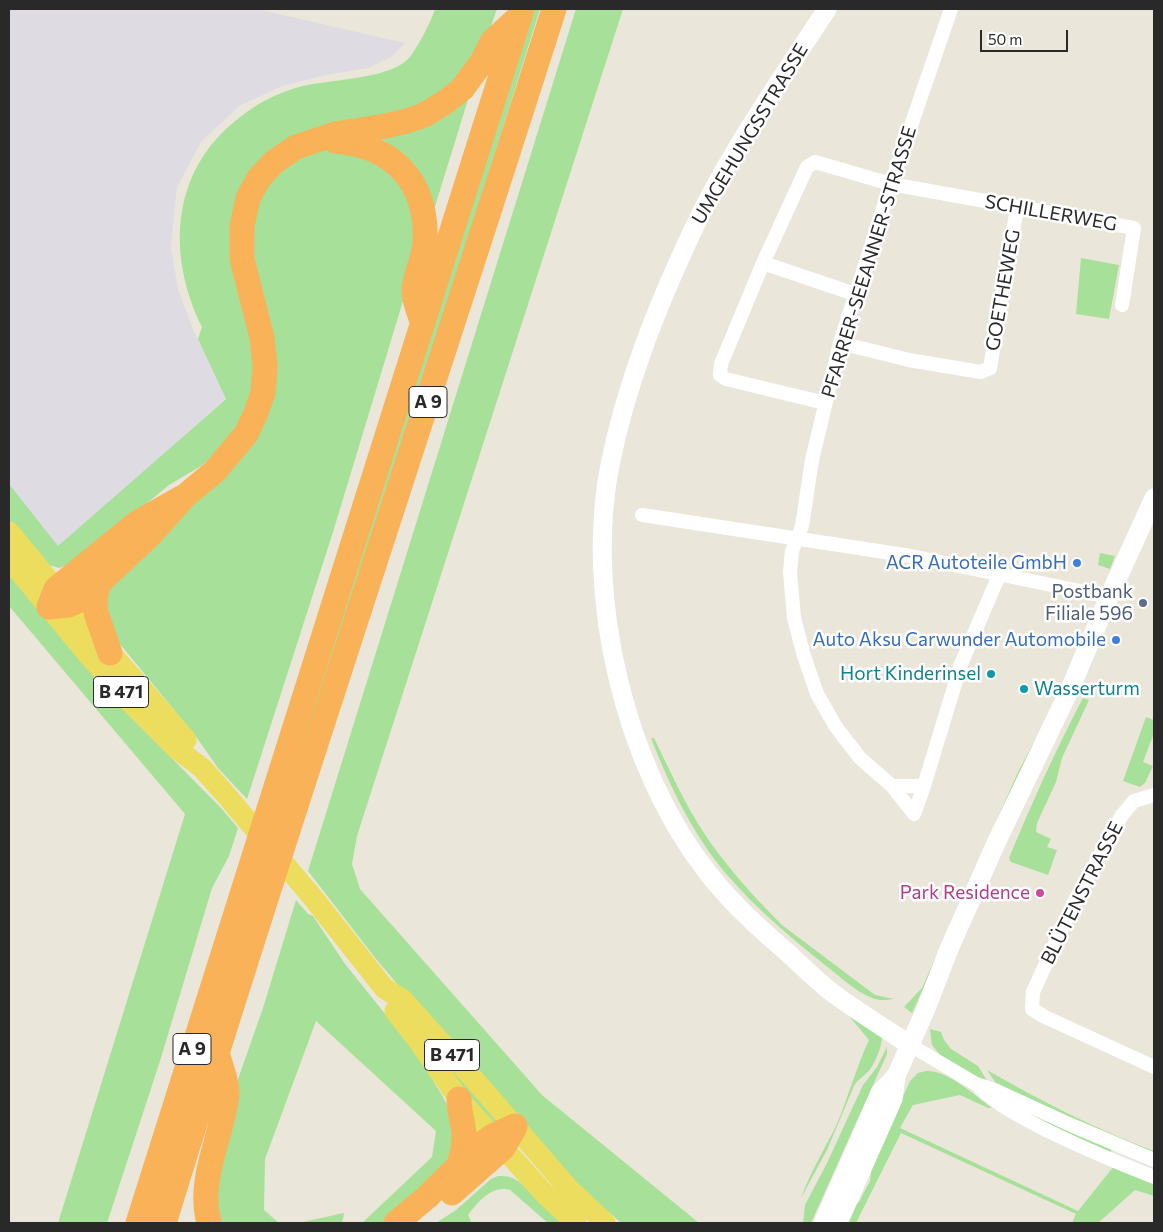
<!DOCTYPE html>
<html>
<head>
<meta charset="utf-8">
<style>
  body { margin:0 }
  #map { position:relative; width:1163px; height:1232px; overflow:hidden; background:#ebe6da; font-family:Commissioner,sans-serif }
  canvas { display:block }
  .frame { position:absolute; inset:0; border:10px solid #292929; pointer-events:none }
  .scale { position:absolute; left:980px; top:30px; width:88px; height:22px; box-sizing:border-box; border:2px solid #292929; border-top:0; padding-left:6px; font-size:15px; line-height:18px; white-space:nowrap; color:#292929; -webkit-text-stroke:4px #fff; paint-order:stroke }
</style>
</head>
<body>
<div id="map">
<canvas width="1163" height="1232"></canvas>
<div class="frame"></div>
<div class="scale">50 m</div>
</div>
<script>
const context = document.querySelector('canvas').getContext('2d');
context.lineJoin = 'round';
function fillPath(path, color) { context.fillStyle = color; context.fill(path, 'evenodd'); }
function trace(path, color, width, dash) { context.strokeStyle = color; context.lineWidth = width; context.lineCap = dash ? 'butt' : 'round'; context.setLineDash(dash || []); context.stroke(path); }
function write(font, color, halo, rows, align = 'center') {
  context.font = font + ' Commissioner,sans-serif'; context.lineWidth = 5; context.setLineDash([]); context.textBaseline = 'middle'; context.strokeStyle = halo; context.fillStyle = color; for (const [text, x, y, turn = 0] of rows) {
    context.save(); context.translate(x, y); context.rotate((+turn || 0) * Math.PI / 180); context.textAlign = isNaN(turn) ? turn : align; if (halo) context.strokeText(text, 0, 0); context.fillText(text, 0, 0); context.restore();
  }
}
fillPath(new Path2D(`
  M9,9H256L405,43L391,57L368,68L321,76L282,86L239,106L201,142L177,187L171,248L178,289L193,329L226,398L58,547L9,486Z`), '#dedbe3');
fillPath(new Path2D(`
  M435,9H497L487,37L443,97L362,125L249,182L256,373L245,416L215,455L201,466L169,485L74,563L59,568L49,565L9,523V484L58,546L226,399L198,339L202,327C166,254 171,170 239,118C256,104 277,93 299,87C328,79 387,80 408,59C416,51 432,20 435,9Z
  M533,9H540L333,668L272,832Z
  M576,9H623L357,836L352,864L360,889L542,1095L699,1223H621L611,1214L596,1204L444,1039L376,959L308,871Z
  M470,93L433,213L362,135Z
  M321,149H358L411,191L416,258L333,532L247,799L218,768L197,738L106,627L101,605L123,567L259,432L249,235L264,187L285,165Z
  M1081,258L1119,265L1109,319L1076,314Z
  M1100,553L1115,556L1110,569L1098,565Z
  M9,575L142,728L222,809L238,828L229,856L212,888L160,1061L107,1223H58L185,814L9,606Z
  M1083,698L1089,700L1062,758L1056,782L1037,823L1036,832L1051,839L1047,847L1057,850L1048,875L1011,862L1009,858C1032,803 1055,751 1083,698Z
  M1146,717L1154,720V733L1143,762L1153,766L1145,783L1140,787L1123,781Z
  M1040,731L912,1013L904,1007L922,988L1018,772Z
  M651,738H654C673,777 691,818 718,853C737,878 760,903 782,925L875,995L894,999C887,1000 879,1001 872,998C856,992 838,975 825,965C791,938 758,910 729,877C694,837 670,787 651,738Z
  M296,900L308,914L313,916L345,964L414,1050L442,1095L453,1116L456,1155L389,1223H362L432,1157L436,1131L316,1021L265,1159L264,1210L279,1223H215L223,1122L263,1008Z
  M830,1002L882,1037C882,1046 876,1060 871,1068C866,1075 859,1078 854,1086L827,1150L801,1198C810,1173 824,1150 836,1126C848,1098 856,1068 869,1040L849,1016Z
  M930,1029L941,1032L944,1040L951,1049L978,1066L989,1084L940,1055L932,1045Z
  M887,1047V1054L811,1223H803L805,1205L827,1163L863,1085L877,1067Z
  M436,1048L496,1116L498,1128L465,1093Z
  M987,1070C1041,1101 1096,1129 1154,1151V1156L1000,1089Z
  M926,1071C948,1070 974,1095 992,1108H988L960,1095L913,1105L900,1128L1078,1211L1114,1166L1154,1182V1196L1135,1190L1098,1223H1072L1076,1214L901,1133L856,1223H845L852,1209L859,1202L870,1181L872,1164L910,1081L918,1073Z
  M1010,1102L1112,1149L1110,1154L1056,1129Z
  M498,1176C502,1176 507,1176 510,1177C523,1180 550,1213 561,1223H548L510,1190C492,1185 479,1201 468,1215L471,1221L470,1223H436L456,1210L491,1179Z
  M344,1213L342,1223H298Z`), '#a7e098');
trace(new Path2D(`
  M763,263L855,294
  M840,343L909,360L981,372L990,368L1017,208
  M825,403L726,379L720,375L721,364L763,263L807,167L815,162L891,184L1134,228L1122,305
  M642,515L911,556L1109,597
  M892,786H924
  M1154,795L1134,801L1122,815L1074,902L1033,992L1032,1009L1043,1016L1154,1067
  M914,814L892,786L860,758L836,727L817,694L804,656L794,618L790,572L792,551L802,526L812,460L840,343L891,184L951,9
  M914,814L924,786L961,664L1000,573
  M910,1045L976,1084L997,1091L1071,1125L1154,1160
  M980,1088C1000,1107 1023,1118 1048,1131C1083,1148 1118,1163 1154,1177`), '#fff', 14);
trace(new Path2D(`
  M827,9C780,81 729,153 692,232C657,307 626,384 610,465C584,596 625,768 708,873C731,903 760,929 789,954C802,966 815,979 830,991C855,1010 883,1027 910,1045
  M823,1223L880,1093L896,1076
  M838,1223L893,1099L896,1076L925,1011L949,949L997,841L1070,689L1109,597L1154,498`), '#fff', 19);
trace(new Path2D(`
  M9,532L69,605L186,740
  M9,559L86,652L129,701L177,749L202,768L226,795L314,899L384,988L403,1000L479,1085L569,1189L605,1223
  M395,1011L417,1039L459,1099L544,1193L576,1223`), '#ecdd5e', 21);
trace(new Path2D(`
  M335,141C395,146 428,183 425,243C424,259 414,276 414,292C414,301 419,312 422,321
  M185,496L137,523L56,589L49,607L69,605L82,599L150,535L185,496L215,471L246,434L255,415L263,393L265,367L262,338L242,259V226L248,198L259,178L274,162L296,147L335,134L385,126L407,121L424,115L444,103L462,89L482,62L492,42L520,16
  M99,582L95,598L96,613L110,653
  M459,1165C462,1155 465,1145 464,1134C463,1122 459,1111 459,1099
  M452,1193L503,1148L515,1127
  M138,1223L522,9
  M164,1223C289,817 425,414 554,9
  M209,1223C197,1179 222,1138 227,1094C228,1084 220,1063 217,1053
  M396,1223L427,1197L479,1146L493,1136L515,1126`), '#f9b257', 25);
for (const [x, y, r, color] of [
  [1077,563,5,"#3f7fe0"],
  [1143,603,5,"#5c6f8a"],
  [1116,640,5,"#3f7fe0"],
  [991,674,5,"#0f9aa8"],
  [1024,689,5,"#0f9aa8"],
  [1040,893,5,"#d1479c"]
]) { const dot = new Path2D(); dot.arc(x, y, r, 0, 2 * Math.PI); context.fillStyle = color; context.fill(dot); trace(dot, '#fff', 2); }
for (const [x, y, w] of [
  [428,402,38],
  [121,692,55],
  [192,1049,38],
  [452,1055,55]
]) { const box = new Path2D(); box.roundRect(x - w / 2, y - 15.5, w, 31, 4); context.fillStyle = '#fff'; context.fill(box); trace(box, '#292929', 1); }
write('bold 18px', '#292929', null, [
  ["A 9",428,402],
  ["B 471",121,692],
  ["A 9",192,1049],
  ["B 471",452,1055]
]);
write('19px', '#292929', '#fff', [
  ["UMGEHUNGSSTRASSE",750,134,-59],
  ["SCHILLERWEG",1051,213,10],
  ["PFARRER-SEEANNER-STRASSE",869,262,-73],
  ["GOETHEWEG",1003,290,-80],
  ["BLÜTENSTRASSE",1082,893,-63]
]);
write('19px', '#366cbe', '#fff', [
  ["ACR Autoteile GmbH",1067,563],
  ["Auto Aksu Carwunder Automobile",1106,640]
], 'right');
write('19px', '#4e5e75', '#fff', [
  ["Postbank",1133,592],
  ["Filiale 596",1133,614]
], 'right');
write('19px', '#0d838f', '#fff', [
  ["Hort Kinderinsel",981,674],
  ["Wasserturm",1034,689,"left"]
], 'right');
write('19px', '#b23c85', '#fff', [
  ["Park Residence",1030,893]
], 'right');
</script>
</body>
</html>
